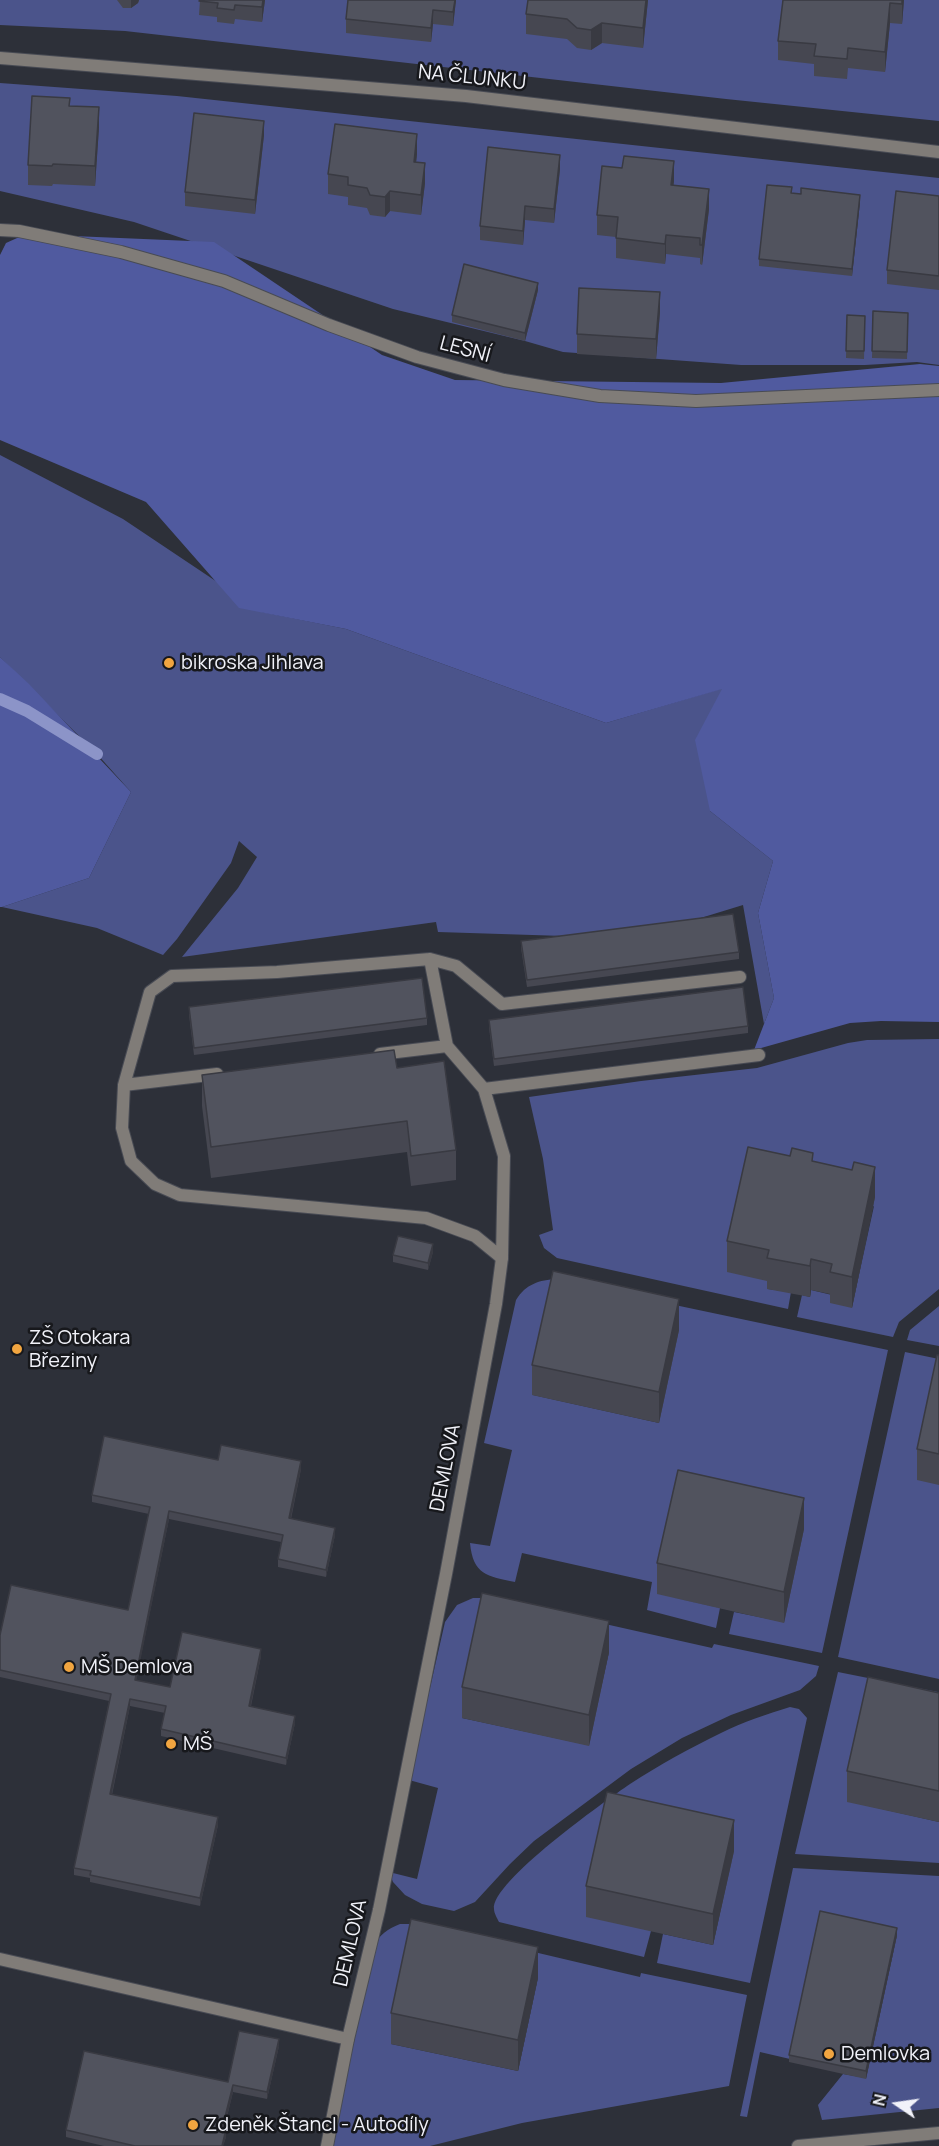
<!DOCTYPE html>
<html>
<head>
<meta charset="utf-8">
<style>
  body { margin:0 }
  #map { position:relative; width:939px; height:2146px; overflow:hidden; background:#2d3039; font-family:Manrope,sans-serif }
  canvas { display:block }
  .north { position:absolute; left:867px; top:2074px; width:60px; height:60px; -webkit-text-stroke:4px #17181c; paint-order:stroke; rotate:283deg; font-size:16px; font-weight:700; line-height:24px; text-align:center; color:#f1f2f9 }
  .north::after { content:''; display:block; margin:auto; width:21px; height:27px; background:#f1f2f9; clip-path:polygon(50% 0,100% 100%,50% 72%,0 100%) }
</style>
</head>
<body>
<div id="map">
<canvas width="939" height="2146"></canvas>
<div class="north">N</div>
</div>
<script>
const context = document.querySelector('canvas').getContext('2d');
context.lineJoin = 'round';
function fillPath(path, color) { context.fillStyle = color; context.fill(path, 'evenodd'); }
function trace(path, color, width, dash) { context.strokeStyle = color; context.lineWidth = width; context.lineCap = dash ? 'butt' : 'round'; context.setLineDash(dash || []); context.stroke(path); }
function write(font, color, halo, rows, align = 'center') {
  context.font = font + ' Manrope,sans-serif'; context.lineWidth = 5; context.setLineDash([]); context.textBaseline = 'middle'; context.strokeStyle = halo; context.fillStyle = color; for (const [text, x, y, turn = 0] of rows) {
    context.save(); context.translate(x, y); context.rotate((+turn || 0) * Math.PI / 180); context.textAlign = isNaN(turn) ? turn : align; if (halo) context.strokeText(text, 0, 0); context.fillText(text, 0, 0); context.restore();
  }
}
fillPath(new Path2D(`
  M0,0H939V121L726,99L125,31L0,25Z
  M0,83L177,96L939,178V365L917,362L865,365H741L563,352L525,341L393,309L134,222L0,191Z
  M0,455L123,519L262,612L346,629L606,723L723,688L710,811L773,861L758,913L774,998L764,1024L743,905L668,928L595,937L438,932L436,922L182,957L238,888L257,857L239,841L231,863L177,939L163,955L97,928L2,907L89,878L131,792L97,754L0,657Z
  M939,1039V1289L899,1322L893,1337L797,1317L802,1295L810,1297L811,1290L832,1295L852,1307L874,1206L769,1281L768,1289L791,1292L788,1309L557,1258L544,1248L539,1235L553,1230L543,1159L529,1097L641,1081L757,1068L848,1043L867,1040Z
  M557,1279L533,1395L659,1423L637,1297L888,1350L822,1653L729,1634L734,1612L784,1622L657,1594L720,1608L716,1628L647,1610L652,1582L522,1553L515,1582C487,1576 473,1575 470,1543L490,1546L512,1450L484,1443L516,1300C526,1284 539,1280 557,1279Z
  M939,1306V1346L907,1340L910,1330Z
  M905,1352L939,1359V1679L838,1657Z
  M473,1598H488L462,1718L588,1745L609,1652L565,1615L712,1648L714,1644L819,1666L816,1676L800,1690L731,1715L682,1738L631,1769L534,1841L510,1864L475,1902L454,1911L422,1904L405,1895L393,1882L389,1872L417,1879L438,1788L409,1780L445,1622L457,1605Z
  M838,1672L938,1692L932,1722L847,1801L939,1822V1863L795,1854Z
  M790,1707L799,1709L807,1718L750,1983L657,1963L663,1934L713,1945L733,1851L651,1931L644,1957L499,1922C497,1918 494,1913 494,1909C491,1882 605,1801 630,1784C659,1765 690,1748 721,1733C743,1722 767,1714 790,1707Z
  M793,1868L939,1876V2108L822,2120L818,2105L843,2074L866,2078L897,1935L790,2059L760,2052L747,2117L740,2116Z
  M400,1924H418L391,2044L518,2071L538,1978L496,1943L640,1977L641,1973L747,1995L729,2086L522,2123L430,2146H330L373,1946C380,1935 387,1929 400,1924Z`), '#4b548b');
fillPath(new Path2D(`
  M26,234L214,242L382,355L455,380L721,383L920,364L939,366V1022L881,1021L850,1023L754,1050L774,998L758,913L773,861L710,811L695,740L722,689L606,723L346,629L239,608L146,502L0,440V255L6,243Z
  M0,657L29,684L131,792L89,878L2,907H0Z`), '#505a9f');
trace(new Path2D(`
  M0,699L27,711L97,754`), '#8c94c8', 12);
const service = new Path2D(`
  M430,959L447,1046L484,1089L504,1156L502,1258
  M380,1054L447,1046
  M124,1085L217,1074
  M484,1089L759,1055
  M502,1258L475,1236L426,1218L180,1195L155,1184L131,1161L122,1128L124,1085L150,992L172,976L277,972L430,959L456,966L502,1004L740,977
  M0,1959L348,2039`);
const minor = new Path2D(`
  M0,58L466,96L939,152
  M0,230L19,231L121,252L224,281L329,325L417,357L504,380L600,396L696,401L939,390
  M327,2146L348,2039L379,1910L446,1574L496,1304L502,1258
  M798,2146L939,2133`);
trace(service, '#484b54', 14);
trace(minor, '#484b54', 14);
trace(service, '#807c78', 12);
trace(minor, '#807c78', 12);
fillPath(new Path2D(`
  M113,0H139L138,3L131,8H123L117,0Z
  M200,0H265L262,22L235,19L234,24L217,22V17L199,15Z
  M456,0L453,26L433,24L431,42L346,33V19Z
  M648,0L643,48L602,43L591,50L577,48L567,39L526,34V14Z
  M783,0H904L902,24L890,23L885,72L848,68L847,79L814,76V64L778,60V41Z
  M70,106L99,127L95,186L53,184L52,186L28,185V165Z
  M264,135L255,214L185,206V192Z
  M417,154L416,162L425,183L421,215L390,211L385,217L370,215L367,208L348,205V197L328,194V174Z
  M560,169L554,223L525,220L523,245L480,240V226Z
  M674,181L673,186L709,209L702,265L700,264V258L666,254L665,264L616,258V237L597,235V215Z
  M792,193L860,202L852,276L759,266V259Z
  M939,196V290L887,284V270Z
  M538,290L525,341L452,322V315Z
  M873,311L908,313L907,359L872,358Z
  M660,312L656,359L577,354V334Z
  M847,315L865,316L864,359L846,358Z
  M521,941L739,952V959L527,987L521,948Z
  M189,1007L427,1018V1025L194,1055L189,1015Z
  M489,1020L748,1026V1033L494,1066L489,1028Z
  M397,1068L456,1150V1180L411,1186L407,1152L211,1178L202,1106V1075Z
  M813,1161L875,1197L852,1308L830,1303V1294L811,1290L810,1297L767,1289V1281L727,1272V1241Z
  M433,1252L428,1270L393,1262V1255Z
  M679,1330L659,1423L532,1395V1365Z
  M939,1355V1485L917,1480V1449Z
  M218,1460L301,1469L291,1519L335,1535L326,1577L278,1567V1559L281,1542L169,1519L136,1680L170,1687L261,1656L251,1706L295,1723L286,1765L161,1736V1729L165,1713L130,1706L112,1795L218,1825L200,1906L90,1882V1878L74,1875V1868L109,1701L0,1677V1635L128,1610L149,1514L92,1502V1495Z
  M804,1529L784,1623L657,1594V1563Z
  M609,1652L589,1746L462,1718V1687Z
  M939,1693V1822L847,1802V1771Z
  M734,1851L713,1945L586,1917V1886Z
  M897,1935L866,2079L789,2062V2055Z
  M538,1977L518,2071L391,2044V2013Z
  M279,2046L267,2099L233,2092L224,2129L226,2137L223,2146H104L66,2137V2130L228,2082Z`), '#464751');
fillPath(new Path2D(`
  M131,0H139L138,3L131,8Z
  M263,0H265L262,22V7Z
  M455,0H456L453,26V12Z
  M646,0H648L643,48V28Z
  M902,0H904L902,24Z
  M890,3V23L885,72V52Z
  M433,10V24L431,42V28Z
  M602,23V43L591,50V30Z
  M99,107V127L95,186V166Z
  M264,121V135L255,214V200Z
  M417,134V154L414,181V162Z
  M560,155V169L554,223V209Z
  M674,161V181L671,205V185Z
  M425,163V183L421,215V195Z
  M709,189V209L702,265V245Z
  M390,191V211L385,217V197Z
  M860,195V202L852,276V269Z
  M525,206V220L523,245V231Z
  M666,235V254L665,264V244Z
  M538,283V290L525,341V333Z
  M660,292V312L656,359V339Z
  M875,1167V1197L852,1308V1277Z
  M433,1244V1252L428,1270V1263Z
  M811,1259V1290L810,1297V1266Z
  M679,1299V1330L659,1423V1392Z
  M301,1461V1469L289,1526V1518Z
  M804,1498V1529L784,1623V1592Z
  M169,1511V1519L135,1687V1680Z
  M335,1528V1535L326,1577V1570Z
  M609,1621V1652L589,1746V1715Z
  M261,1649V1656L249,1713V1706Z
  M130,1699V1706L110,1802V1794Z
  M295,1716V1723L286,1765V1758Z
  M218,1817V1825L200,1906V1898Z
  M734,1820V1851L713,1945V1914Z
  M897,1928V1935L866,2079V2071Z
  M538,1947V1977L518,2071V2040Z
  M279,2039V2046L267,2099V2092Z
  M233,2085V2092L222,2136V2129Z
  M226,2129V2137L223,2146H222Z`), '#393a42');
const building = new Path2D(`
  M200,0H263L262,7L235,5L234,10L217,8L218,3L199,1Z
  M348,0H455L453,12L433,10L431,28L346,19Z
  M528,0H646L643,28L602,23L591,30L577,28L567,19L526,14Z
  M783,0H902V4L890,3L885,52L848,48L847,59L814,56L816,44L778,41Z
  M32,96L70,98L69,106L99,107L95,166L53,164L52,166L28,165Z
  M194,113L264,121L255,200L185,192Z
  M335,124L417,134L414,162L425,163L421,195L390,191L385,197L370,195L367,188L348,185V177L328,174Z
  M488,147L560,155L554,209L525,206L523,231L480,226Z
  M624,156L674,161L671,185L709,189L702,245H700V238L666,235L665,244L616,238L618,217L597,215L602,166L622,168Z
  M767,185L792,187L791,193L801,194V188L860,195L852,269L759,259Z
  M896,191L939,196V276L887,270Z
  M464,264L538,283L525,333L452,315Z
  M579,288L660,292L656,339L577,334Z
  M873,311L908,313L907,352L872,351Z
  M847,315L865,316L864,351H846Z
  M733,914L739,952L527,980L521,941Z
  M422,978L427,1018L194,1048L189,1007Z
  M743,987L748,1026L494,1059L489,1020Z
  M394,1050L397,1068L444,1061L456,1150L411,1156L407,1121L211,1147L202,1075Z
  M748,1147L790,1156L792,1148L813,1153L812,1161L852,1170L854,1162L875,1167L852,1277L830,1272L832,1264L811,1259L810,1266L767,1258L769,1250L727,1241Z
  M398,1236L433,1244L428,1263L393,1255Z
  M553,1271L679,1299L659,1392L532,1365Z
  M937,1355H939V1454L917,1449Z
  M104,1436L218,1460L221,1445L301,1461L289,1518L335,1528L326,1570L278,1559L283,1535L169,1511L135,1680L170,1687L182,1632L261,1649L249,1706L295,1716L286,1758L161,1729L166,1706L130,1699L110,1794L218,1817L200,1898L90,1875L91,1871L74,1868L111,1694L0,1670V1635L11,1585L128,1610L150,1507L92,1495Z
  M678,1470L804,1498L784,1592L657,1563Z
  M482,1593L609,1621L589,1715L462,1687Z
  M868,1677L939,1693V1791L847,1771Z
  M607,1792L734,1820L713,1914L586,1886Z
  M820,1911L897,1928L866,2071L789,2055Z
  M411,1919L538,1947L518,2040L391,2013Z
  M239,2031L279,2039L267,2092L233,2085L222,2129H226L222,2146H135L66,2130L84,2051L228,2082Z`);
fillPath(building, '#51535e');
trace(building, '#393a42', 1.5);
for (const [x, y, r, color] of [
  [169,663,6,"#f1a540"],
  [17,1349,6,"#f1a540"],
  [69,1667,6,"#f1a540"],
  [171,1744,6,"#f1a540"],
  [829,2054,6,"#f1a540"],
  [193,2125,6,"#f1a540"]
]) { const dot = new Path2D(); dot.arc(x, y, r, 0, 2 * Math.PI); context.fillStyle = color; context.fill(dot); trace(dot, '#17181c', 2); }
write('20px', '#f1f2f9', '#17181c', [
  ["NA ČLUNKU",472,78,6],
  ["LESNÍ",465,350,15],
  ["DEMLOVA",446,1468,-79],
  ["DEMLOVA",351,1943,-77]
]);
write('20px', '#f1f2f9', '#17181c', [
  ["bikroska Jihlava",181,663],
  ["ZŠ Otokara",29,1338],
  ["Březiny",29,1361],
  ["MŠ Demlova",81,1667],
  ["MŠ",183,1744],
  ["Demlovka",841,2054],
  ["Zdeněk Štancl - Autodíly",205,2125]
], 'left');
</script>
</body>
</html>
